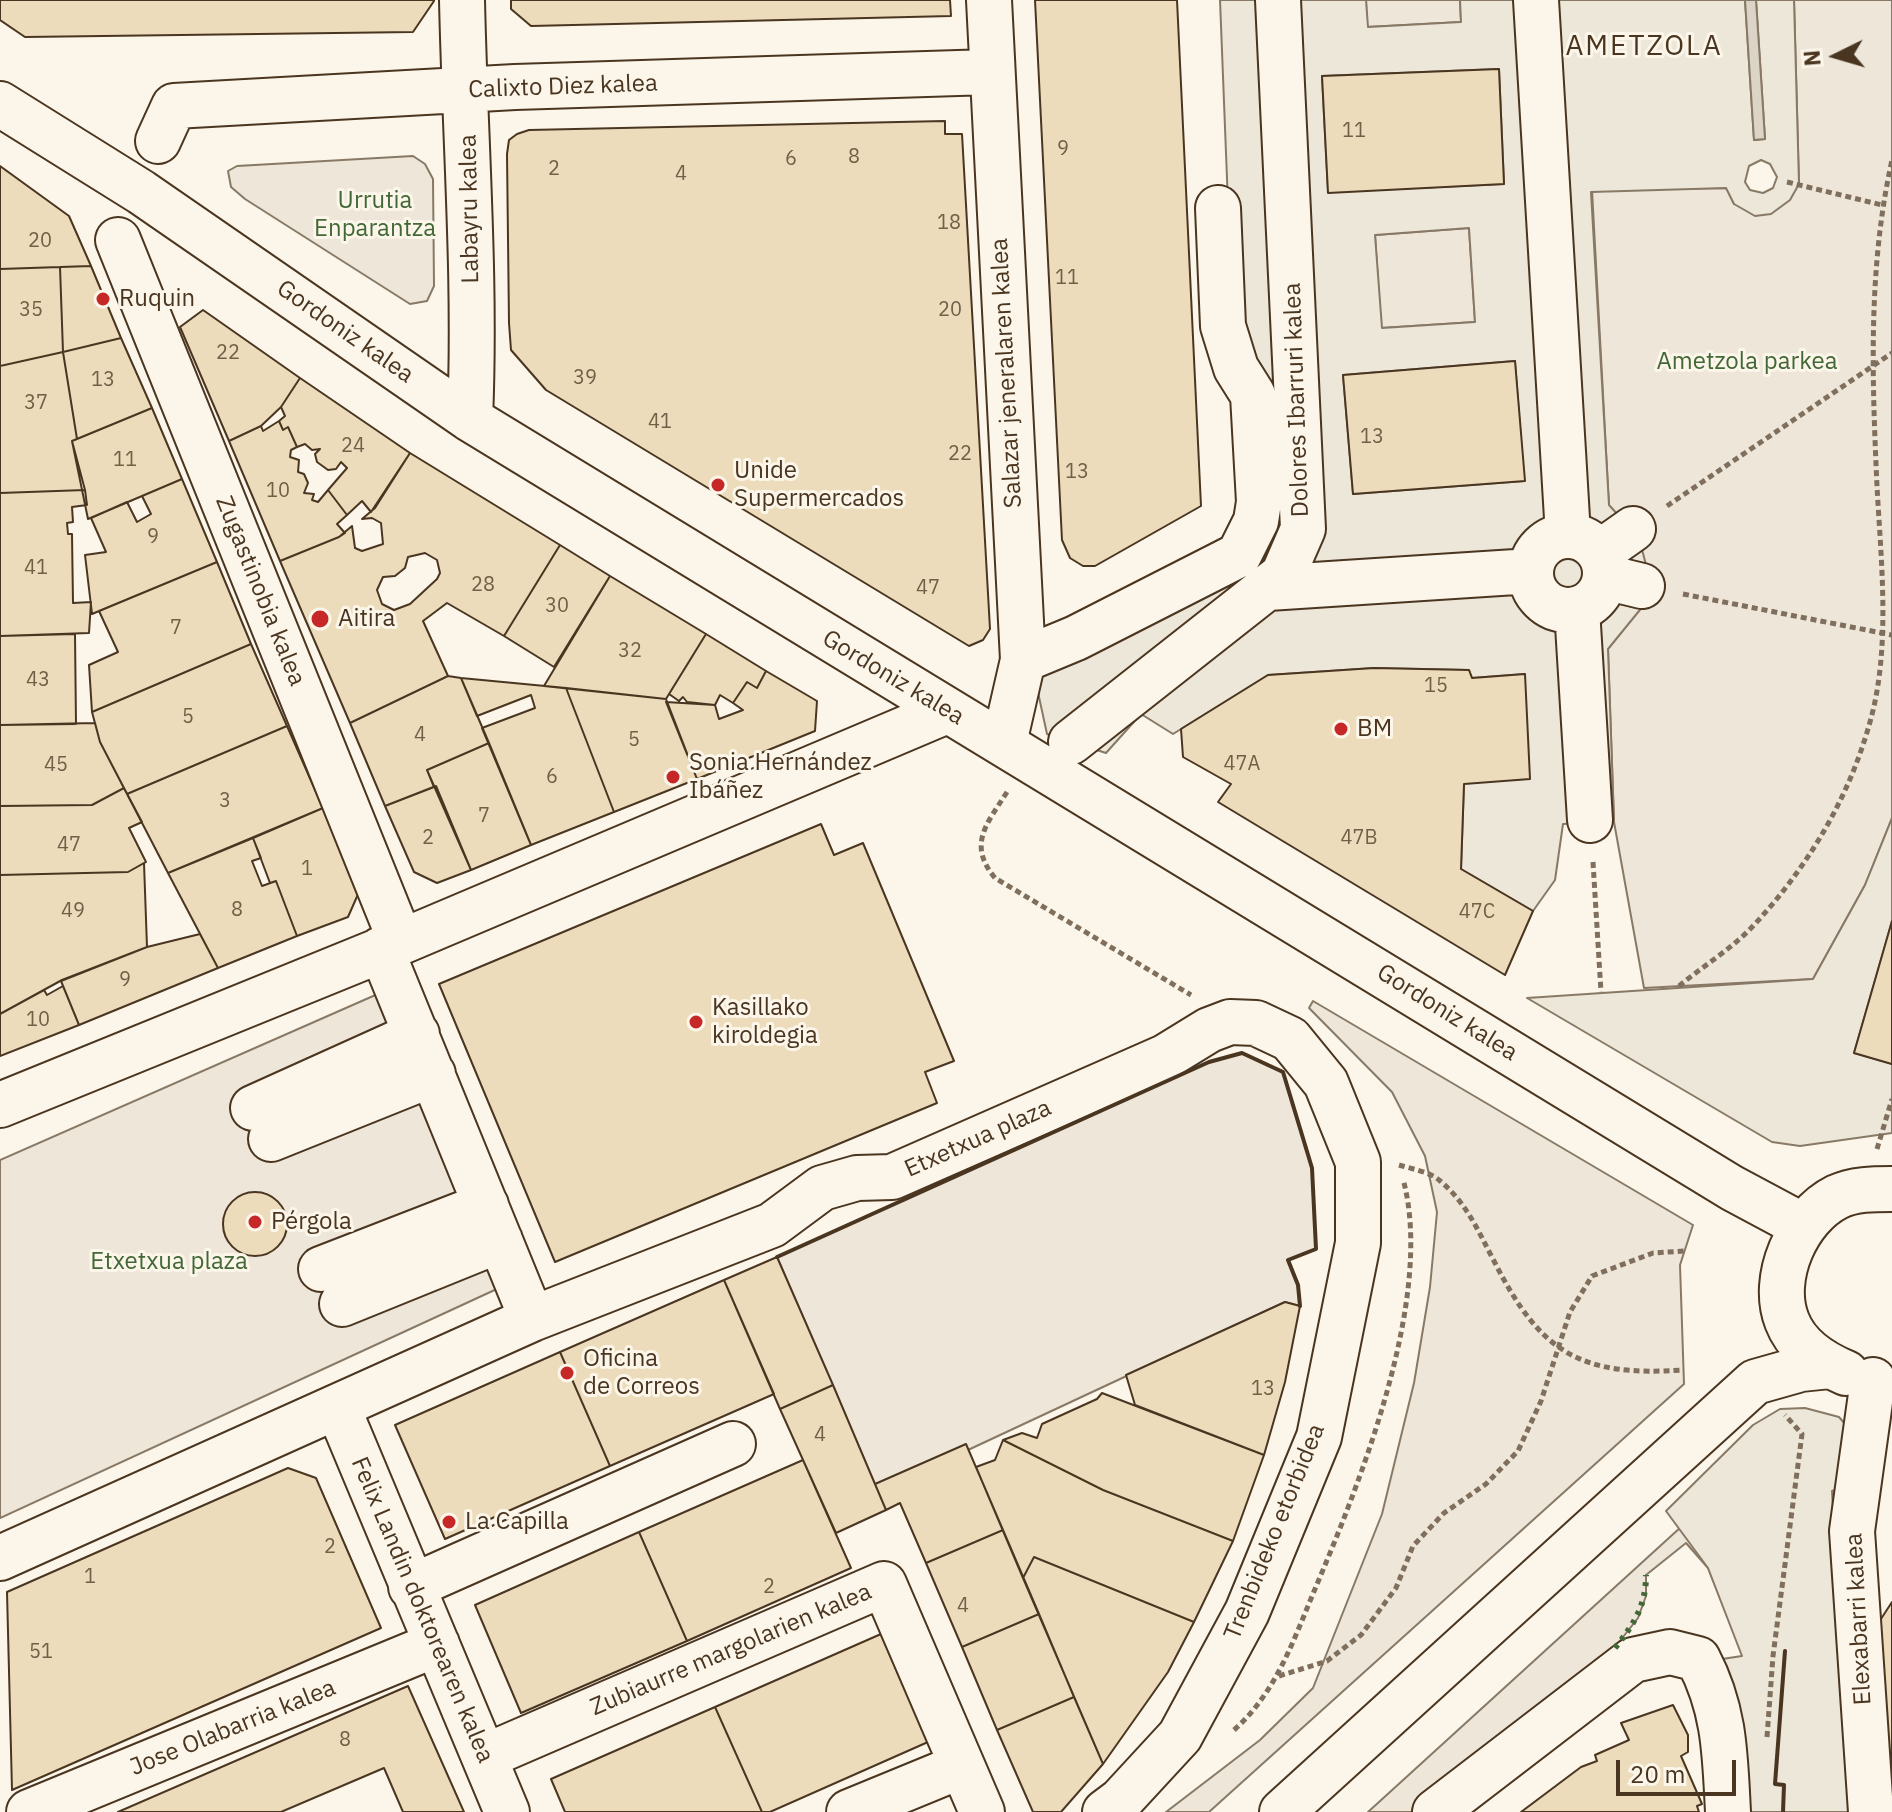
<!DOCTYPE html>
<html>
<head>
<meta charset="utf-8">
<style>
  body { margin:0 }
  #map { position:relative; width:1892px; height:1812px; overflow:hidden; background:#fbf6e9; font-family:"IBM Plex Sans",sans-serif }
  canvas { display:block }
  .north { position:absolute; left:1796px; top:16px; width:80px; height:80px; -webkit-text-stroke:6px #fbf6e9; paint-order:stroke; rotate:265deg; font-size:22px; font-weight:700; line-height:32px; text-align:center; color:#4a3520 }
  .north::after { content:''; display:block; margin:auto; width:28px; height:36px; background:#4a3520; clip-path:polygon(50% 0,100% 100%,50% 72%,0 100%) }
  .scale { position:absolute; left:1616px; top:1760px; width:120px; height:36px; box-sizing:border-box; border:4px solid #4a3520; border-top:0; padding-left:10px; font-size:24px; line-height:28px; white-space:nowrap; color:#4a3520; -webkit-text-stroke:6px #fbf6e9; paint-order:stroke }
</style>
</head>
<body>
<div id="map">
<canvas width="1892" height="1812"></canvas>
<div class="north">N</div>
<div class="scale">20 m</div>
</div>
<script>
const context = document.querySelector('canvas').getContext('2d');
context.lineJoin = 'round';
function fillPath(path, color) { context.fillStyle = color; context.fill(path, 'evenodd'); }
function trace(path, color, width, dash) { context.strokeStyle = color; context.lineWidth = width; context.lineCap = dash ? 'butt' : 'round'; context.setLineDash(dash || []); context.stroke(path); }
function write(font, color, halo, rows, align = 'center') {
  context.font = font + ' "IBM Plex Sans",sans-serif'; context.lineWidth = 6; context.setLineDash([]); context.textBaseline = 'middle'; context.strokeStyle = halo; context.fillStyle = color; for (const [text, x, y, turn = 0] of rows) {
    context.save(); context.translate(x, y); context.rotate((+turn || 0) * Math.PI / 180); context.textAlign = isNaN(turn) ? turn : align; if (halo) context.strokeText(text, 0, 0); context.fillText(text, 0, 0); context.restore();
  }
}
const green = new Path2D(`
  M1366,0H1460L1461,22L1367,27Z
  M1794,0H1892V818L1865,885L1813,979L1644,988L1614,822L1608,649L1647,600L1639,538L1609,506L1592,190L1727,188L1734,204L1799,184Z
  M413,156L425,164L433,179L434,286L427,301L410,304L245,199L231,187L228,171L237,166Z
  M1469,228L1475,322L1381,328L1375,235Z
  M380,993L499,1288L0,1518V1160Z
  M1313,1001L1693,1225L1680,1265L1684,1384L1209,1812H1166L1260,1740L1313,1688L1382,1514L1414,1383L1430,1287L1437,1212L1425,1156L1392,1092L1309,1008Z
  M1242,1053L1283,1072L1312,1168L1316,1249L1288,1260L1298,1285L1300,1306L1285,1302L878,1492L777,1257L1209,1062Z
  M1715,1496L1743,1656L1708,1568L1686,1543L1646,1575V1596L1638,1618L1605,1660L1415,1812H1368Z`);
fillPath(green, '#ede6d9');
trace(green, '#887966', 2);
const parking = new Path2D(`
  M1220,0H1366L1368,27L1461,22L1460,0H1745L1754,140L1765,139L1756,0H1794L1799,184L1790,200L1771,214L1755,216L1734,204L1726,188L1591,192L1609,505L1639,538L1651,584L1648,600L1608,649L1614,822L1563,824L1555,880L1533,911L1461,869L1464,784L1525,674L1472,678L1469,670L1374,668L1268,675L1173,734L1141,714L1106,753L1047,734L1034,674L1242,561ZM1499,69L1504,184L1328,192L1322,76ZM1761,160L1770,164L1777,177L1773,188L1763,193L1750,190L1745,182L1749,166ZM1469,228L1475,322L1382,328L1375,235ZM1515,361L1524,481L1353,494L1343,375Z
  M1892,818V921L1854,1053L1892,1064V1133L1800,1146L1772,1142L1527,998L1813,979L1865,885Z
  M1805,1408L1839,1417L1851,1431L1847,1486L1832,1491L1849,1812H1745L1722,1659L1742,1656L1708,1568L1666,1511L1753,1425L1780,1409Z`);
fillPath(parking, '#ede7d9');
trace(parking, '#887966', 2);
const water = new Path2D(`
  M1745,0H1756L1765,139L1754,140Z`);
fillPath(water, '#dcd4c6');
trace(water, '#887966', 2);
const building = new Path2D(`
  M0,0H434V1L413,32L25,37L0,20Z
  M511,0H950L951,16L531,26L511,9Z
  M1035,0H1177L1201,506L1095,566H1083L1070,558L1062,540Z
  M1499,69L1504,184L1328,193L1322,76Z
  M945,121V134H962L990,629L983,640L969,646L546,390L511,350L509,323L507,154L509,140L517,134L529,130Z
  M0,166L69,216L91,266L0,269Z
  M91,266L121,338L63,352L60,267Z
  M60,267L63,352L0,366V269Z
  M203,310L300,378L281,407L261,426L229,441L180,327Z
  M121,338L152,408L77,439L63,352Z
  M63,352L77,439L72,441L85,490L0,493V366Z
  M1515,361L1525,481L1353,494L1343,375Z
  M300,378L410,453L371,512L362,501L347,515L328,490L347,468L341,462L336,469L328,470L317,462L315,454L320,449L312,450L305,444L297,447L288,427L283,430L279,421L285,416L281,407Z
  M152,408L182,479L88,519L72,441Z
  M279,421L283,430L288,427L297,447L291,450L290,457L299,460L298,472L304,474L308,483L304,493L314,494L312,500L318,502L328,490L347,515L337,524L345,533L339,537L280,561L229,441L261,426L263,431Z
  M410,453L560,545L504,636L447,603L423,621L448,676L350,723L280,561L339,537L352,526L355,548L362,551L383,544L381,523L372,518L362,519L375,508ZM425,553L437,560L440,573L437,579L410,604L394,610L382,604L377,590L383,577L395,576L405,568L408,557Z
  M182,479L217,562L92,614L85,555L106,552L91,518L127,502L137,522L151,514L142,496Z
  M85,490L87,505L72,507L73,522L67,523L68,534H72L73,603L91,602L89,633L0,636V493Z
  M560,545L610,576L554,667L504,636Z
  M217,562L251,644L92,712L89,665L118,652L99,611Z
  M610,576L706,634L666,699L544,686Z
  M75,634L76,724L0,725V636Z
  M706,634L766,671L757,688L747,682L733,703L720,695L715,705L687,702L683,697L679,701L669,694Z
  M251,644L287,726L127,794L100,742L92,712Z
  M1374,668L1469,670L1472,678L1525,674L1530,779L1464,784L1461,869L1533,911L1505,975L1218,802L1231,784L1183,757L1181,729L1268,675Z
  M766,671L817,701L815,731L697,779L666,702L715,705L719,719L743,710L733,703L747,682L757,688Z
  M448,676L461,678L489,743L427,770L434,787L385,806L350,723Z
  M461,678L566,688L614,812L531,845L482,728L535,708L531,695L477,716Z
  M566,688L666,699L697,779L614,812Z
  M95,723L100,742L124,788L92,805L0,806V725Z
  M287,726L323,808L168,873L127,794Z
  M489,743L531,845L471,870L427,770Z
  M436,786L471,870L437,883L414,872L385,806Z
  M124,788L142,822L129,828L146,862L128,872L0,875V806L92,805Z
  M323,808L359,892L348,917L297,936L276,881L270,883L253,838Z
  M821,824L834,855L863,843L954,1061L925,1072L937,1103L555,1262L439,984Z
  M253,838L261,858L252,861L262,886L276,881L297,936L218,968L168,873Z
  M144,863L147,947L62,980L0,1014V875L128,872Z
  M1892,921V1064L1854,1053Z
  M200,934L218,968L79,1025L61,981L147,947Z
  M63,986L79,1025L0,1056V1014L44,990L47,995Z
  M223 1224a32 32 0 1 1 64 0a32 32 0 1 1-64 0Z
  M777,1257L833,1385L780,1409L724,1280Z
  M724,1280L774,1394L610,1466L560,1352Z
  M1285,1302L1300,1306L1285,1382L1264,1455L1135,1405L1126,1375Z
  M560,1352L610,1466L445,1539L395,1425Z
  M833,1385L886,1510L836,1533L780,1409Z
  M1102,1393L1264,1455L1233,1541L1103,1490L1003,1440L1022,1433L1037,1438L1042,1424L1097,1399Z
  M1003,1440L1103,1490L1233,1541L1194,1622L1034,1557L1023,1578L976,1467L995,1460Z
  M966,1444L1003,1530L926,1563L900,1503L886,1510L875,1484Z
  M803,1460L851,1568L687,1641L639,1532Z
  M288,1468L316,1478L381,1628L12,1790L7,1592Z
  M1003,1530L1039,1614L962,1647L926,1563Z
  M639,1532L687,1641L521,1713L475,1605Z
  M1034,1557L1194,1622L1168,1672L1103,1764L1023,1578Z
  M1892,1602V1812L1879,1622Z
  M1039,1614L1074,1697L997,1730L962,1647Z
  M881,1634L928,1742L770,1812H762L715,1707Z
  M408,1686L464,1812H403L384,1768L281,1812H118Z
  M1074,1697L1103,1764L1061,1812H1033L997,1730Z
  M1673,1705L1688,1735V1752L1681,1756L1702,1804L1697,1806L1699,1812H1521L1581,1767L1597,1761L1595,1755L1629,1740L1621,1723Z
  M715,1707L762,1812H565L551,1779Z`);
fillPath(building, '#ecdcbc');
trace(building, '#4a3520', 2);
const minor = new Path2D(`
  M462,0C465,140 476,279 470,419
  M989,0L1023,660L1004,743
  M1536,0L1568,535
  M0,104L141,192L470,419L1732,1188L1803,1226
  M158,141L174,106L515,87L990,72
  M118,240L401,942
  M1531 573a37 37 0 1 1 74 0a37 37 0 1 1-74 0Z
  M1599,553L1633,529
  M1605,577L1642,586
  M1268,588L1531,571
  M1577,609L1590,820
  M1023,660L1076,638L1239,555L1256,521L1259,502L1253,395L1236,368L1223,326L1218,208
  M1071,742L1283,575L1303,529L1278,0
  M381,949L532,1319
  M0,1105L401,942L947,711
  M253,1108L417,1034
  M271,1139L433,1074
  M321,1269L486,1205
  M342,1304L500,1240
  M1846,1373C1822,1363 1797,1347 1787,1321C1770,1278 1797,1217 1837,1197C1854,1189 1873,1189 1892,1189
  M338,1408L507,1812
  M0,1558L532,1319L772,1225L822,1188L857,1178L892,1177L1165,1057L1209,1030L1230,1022L1256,1023L1290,1039L1326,1083L1358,1162V1243L1319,1437L1247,1612L1180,1736L1121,1800L1105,1812
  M411,1587L733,1444
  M484,1757L884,1584L982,1812
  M29,1812L437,1644
  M849,1812L961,1766
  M1282,1812L1755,1382L1801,1369L1830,1366
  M1435,1812L1633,1660L1670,1652L1698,1659C1725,1710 1725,1755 1728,1812
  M1871,1812L1852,1531L1873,1380`);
trace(minor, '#4a3520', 48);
trace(new Path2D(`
  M1787,182L1882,205
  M1667,506L1892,353
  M1683,594L1892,635
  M1007,792C987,824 967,844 995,878L1191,995
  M1593,862L1601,992
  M1679,986C1703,966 1733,948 1754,925C1808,867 1849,798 1870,722C1891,648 1881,562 1877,486C1872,378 1868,267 1892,160
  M1877,1149L1892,1099
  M1399,1165C1412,1169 1430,1172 1439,1180C1467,1203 1478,1231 1494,1261C1541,1354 1581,1377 1684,1370
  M1279,1676L1327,1661L1361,1635L1396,1588L1413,1546L1444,1513L1486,1484L1518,1451L1541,1401L1570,1312L1592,1276L1653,1253L1685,1251
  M1234,1730C1276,1693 1294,1639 1315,1589C1361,1480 1435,1296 1403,1179
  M1767,1737L1773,1656L1802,1434L1785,1415`), '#7f6f5c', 5, [6, 4]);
trace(minor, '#fbf6e9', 44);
trace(new Path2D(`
  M1615,1648C1634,1624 1646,1606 1646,1575`), '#436837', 6, [4, 6]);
trace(new Path2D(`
  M777,1257L1209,1062L1242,1053L1283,1072L1312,1168L1316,1249L1288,1260L1298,1285L1300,1306
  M1783,1812L1784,1785L1775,1784L1785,1651`), '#4a3520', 4);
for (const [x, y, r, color] of [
  [103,299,8,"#c62828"],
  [718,485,8,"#c62828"],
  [320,619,10,"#c62828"],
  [1341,729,8,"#c62828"],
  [673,777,8,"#c62828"],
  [696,1022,8,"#c62828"],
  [255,1222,8,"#c62828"],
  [567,1373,8,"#c62828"],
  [449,1522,8,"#c62828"]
]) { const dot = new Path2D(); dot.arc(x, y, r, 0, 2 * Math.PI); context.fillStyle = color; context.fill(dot); trace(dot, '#fbf6e9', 3); }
write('20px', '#725f47', null, [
  ["11",1354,131],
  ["9",1063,149],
  ["8",854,157],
  ["6",791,159],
  ["2",554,169],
  ["4",681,174],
  ["18",949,223],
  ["20",40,241],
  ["11",1067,278],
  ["35",31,310],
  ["20",950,310],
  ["22",228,353],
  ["39",585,378],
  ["13",103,380],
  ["37",36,403],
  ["41",660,422],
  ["13",1372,437],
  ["24",353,446],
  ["22",960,454],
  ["11",125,460],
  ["13",1077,472],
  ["10",278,491],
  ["9",153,537],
  ["41",36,568],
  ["28",483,585],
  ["47",928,588],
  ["30",557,606],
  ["7",176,628],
  ["32",630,651],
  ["43",38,680],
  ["15",1436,686],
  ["5",188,717],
  ["4",420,735],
  ["5",634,740],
  ["47A",1242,764],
  ["45",56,765],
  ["6",552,777],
  ["3",225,801],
  ["7",484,816],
  ["2",428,838],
  ["47B",1359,838],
  ["47",69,845],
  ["1",307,869],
  ["8",237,910],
  ["49",73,911],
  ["47C",1477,912],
  ["9",125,980],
  ["10",38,1020],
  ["13",1263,1389],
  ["4",820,1435],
  ["2",330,1547],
  ["1",90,1577],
  ["2",769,1587],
  ["4",963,1606],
  ["51",41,1652],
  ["8",345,1740]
]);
write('24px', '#4a3520', '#fbf6e9', [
  ["Calixto Diez kalea",563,87,-2],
  ["Labayru kalea",470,209,-91],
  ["Gordoniz kalea",345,332,35],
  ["Salazar jeneralaren kalea",1007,373,-93],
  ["Dolores Ibarruri kalea",1297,400,-92],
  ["Zugastinobia kalea",260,591,68],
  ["Gordoniz kalea",893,678,31],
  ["Gordoniz kalea",1447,1013,32],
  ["Etxetxua plaza",978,1139,-24],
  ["Trenbideko etorbidea",1275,1532,-68],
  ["Felix Landin doktorearen kalea",422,1610,67],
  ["Elexabarri kalea",1859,1619,-93],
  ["Zubiaurre margolarien kalea",731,1650,-23],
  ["Jose Olabarria kalea",233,1728,-22]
]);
write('24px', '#436837', '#fbf6e9', [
  ["Urrutia",375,201],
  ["Enparantza",375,229],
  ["Ametzola parkea",1747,362],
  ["Etxetxua plaza",169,1262]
]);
write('24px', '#4a3520', '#fbf6e9', [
  ["Ruquin",119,299],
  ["Unide",734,471],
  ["Supermercados",734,499],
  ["Aitira",338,619],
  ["BM",1357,729],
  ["Sonia Hernández",689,763],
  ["Ibáñez",689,791],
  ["Kasillako",712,1008],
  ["kiroldegia",712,1036],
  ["Pérgola",271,1222],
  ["Oficina",583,1359],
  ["de Correos",583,1387],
  ["La Capilla",465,1522]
], 'left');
context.letterSpacing = '2px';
write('28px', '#4a3520', '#fbf6e9', [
  ["AMETZOLA",1644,47]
]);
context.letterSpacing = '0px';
</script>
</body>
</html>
